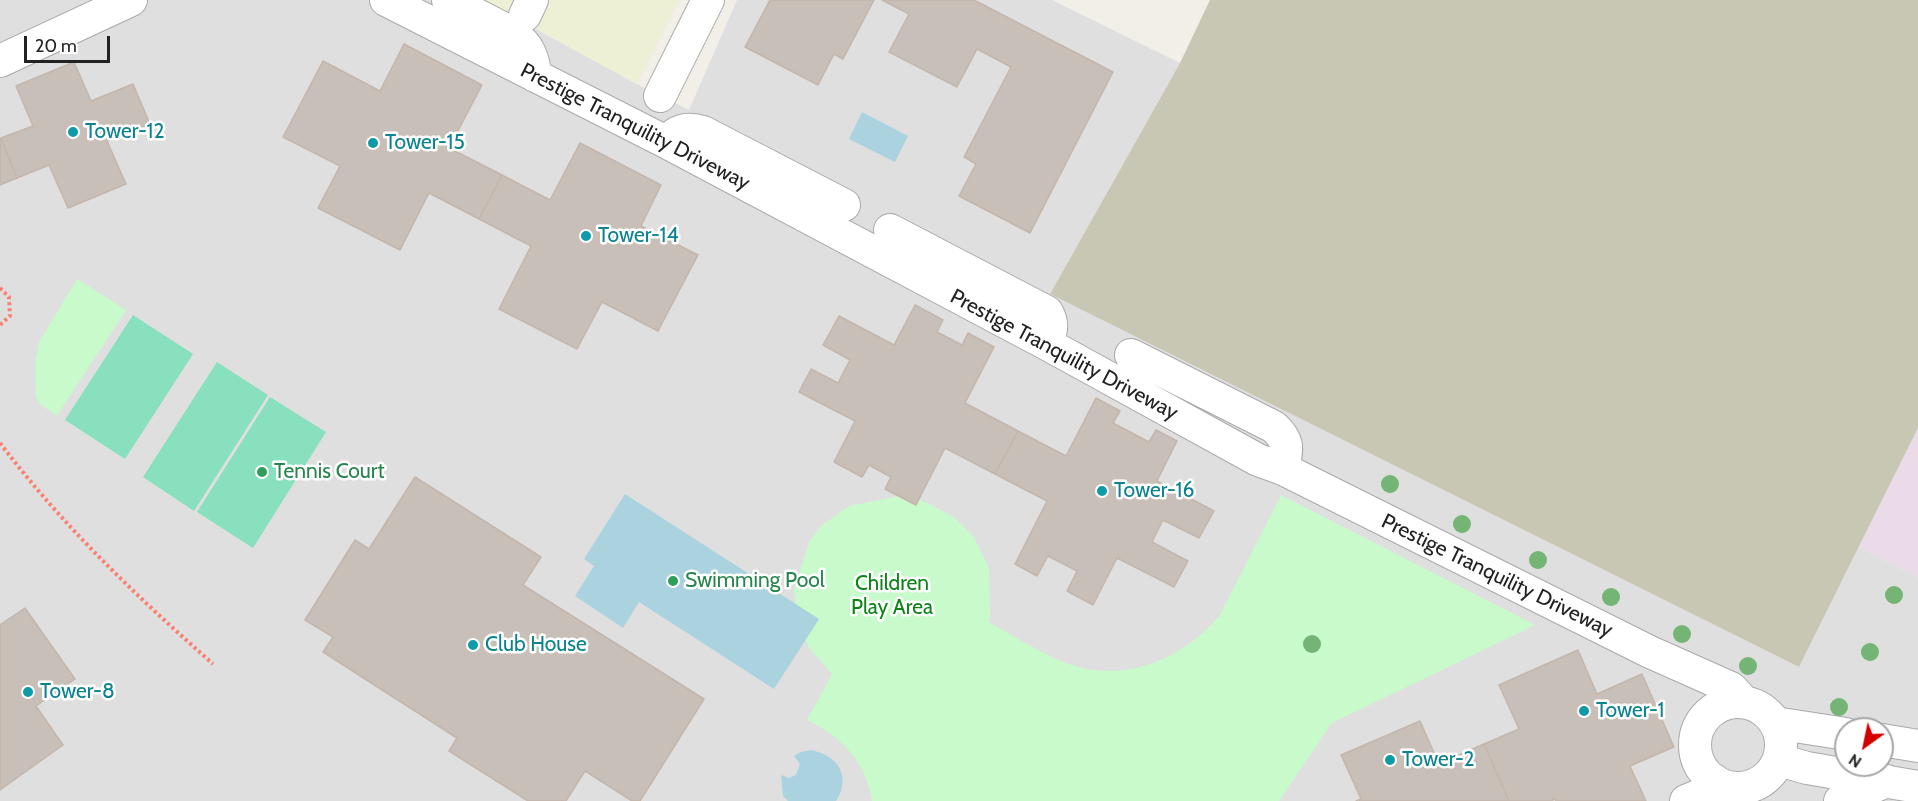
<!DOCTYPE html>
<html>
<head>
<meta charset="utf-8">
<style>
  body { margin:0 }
  #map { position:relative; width:1918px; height:801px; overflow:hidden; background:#f2efe9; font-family:Cabin,sans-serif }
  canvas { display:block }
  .north { position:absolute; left:1834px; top:717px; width:60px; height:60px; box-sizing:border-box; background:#fff; border:2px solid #a7a7a7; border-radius:50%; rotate:213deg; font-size:16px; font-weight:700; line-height:24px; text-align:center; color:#222 }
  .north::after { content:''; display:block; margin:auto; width:21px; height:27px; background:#d40000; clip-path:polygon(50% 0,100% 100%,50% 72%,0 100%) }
  .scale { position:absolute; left:24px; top:36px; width:86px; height:27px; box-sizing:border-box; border:3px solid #222; border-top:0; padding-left:8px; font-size:18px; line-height:21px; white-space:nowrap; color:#222; -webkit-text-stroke:4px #fff; paint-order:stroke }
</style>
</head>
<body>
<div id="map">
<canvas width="1918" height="801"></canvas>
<div class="north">N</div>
<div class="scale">20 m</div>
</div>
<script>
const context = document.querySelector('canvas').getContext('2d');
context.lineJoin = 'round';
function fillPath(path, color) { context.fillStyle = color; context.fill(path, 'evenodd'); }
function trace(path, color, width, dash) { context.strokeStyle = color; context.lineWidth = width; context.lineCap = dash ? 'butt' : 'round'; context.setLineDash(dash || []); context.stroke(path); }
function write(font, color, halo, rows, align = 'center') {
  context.font = font + ' Cabin,sans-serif'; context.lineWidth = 5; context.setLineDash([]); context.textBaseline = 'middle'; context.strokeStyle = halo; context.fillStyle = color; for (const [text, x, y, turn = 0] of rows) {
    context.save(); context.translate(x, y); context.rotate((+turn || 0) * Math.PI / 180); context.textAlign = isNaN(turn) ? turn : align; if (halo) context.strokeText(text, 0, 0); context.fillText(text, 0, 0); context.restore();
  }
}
fillPath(new Path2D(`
  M0,0H483L637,84L689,110L737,0H1052L1180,63L1050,294L1799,667L1859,547L1918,577V801H0ZM1846,729H1882V765H1846Z`), '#e0dfdf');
fillPath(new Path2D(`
  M1918,428V577L1859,547Z`), '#ebdbe8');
fillPath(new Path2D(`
  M1210,0H1918V428L1799,667L1050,294L1180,63Z`), '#c7c7b4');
fillPath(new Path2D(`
  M483,0H679L637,84Z`), '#eef0d5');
fillPath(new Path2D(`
  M77,279L126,310L57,416L40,404L36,397L35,363L39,342Z
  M1281,495L1535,625L1332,723L1279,801H872C867,763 841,736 807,720L832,674L809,648L798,624L794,590L809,542L821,526L849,506L900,496L923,501L954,517L974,537L989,568L990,617L988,622C1010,634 1033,648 1056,659C1116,687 1180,663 1220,615Z`), '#c8facc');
fillPath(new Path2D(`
  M133,315L193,354L125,459L65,420Z
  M217,362L268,395L194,511L143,477Z
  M270,397L326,432L253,548L197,512Z`), '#88e0be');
fillPath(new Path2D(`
  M862,112L908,136L895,162L849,139Z
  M625,494L819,619L774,689L639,602L623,628L575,596L594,566L584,559Z
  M811,750C838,755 852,777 836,801H788L783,796L781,775L789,778L796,775L800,764L794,756L801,752Z`), '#aad3df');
const building = new Path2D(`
  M770,0H874L843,59L834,54L818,85L745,47Z
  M882,0H974L1113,72L1030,233L959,196L976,164L964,157L1011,67L977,49L957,87L889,52L909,14Z
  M404,44L482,85L449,148L502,175L479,219L429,193L400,250L318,208L340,166L283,137L323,61L380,91Z
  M74,62L91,101L133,84L150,124L107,141L126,184L68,208L49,165L17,178L1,138L33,126L16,86Z
  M1,138L17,178L0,185V139Z
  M580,143L661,185L641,226L698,255L658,331L602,302L577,349L499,309L531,246L479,219L502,175L550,200Z
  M915,305L943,320L937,332L962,345L968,333L994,347L965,403L1018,431L995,474L945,448L916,505L885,489L891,477L869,465L862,477L834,462L855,421L799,392L811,369L838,383L850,360L823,345L839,316L894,345Z
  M1096,398L1120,411L1113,423L1149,442L1156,430L1177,441L1157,481L1214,511L1199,538L1163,520L1152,542L1188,561L1174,587L1117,558L1093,605L1067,591L1077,571L1048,556L1037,576L1015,564L1047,501L995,474L1018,431L1066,456Z
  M415,477L541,557L523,585L704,699L640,801H632L585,771L566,801H528L449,751L457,738L323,652L333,637L305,620L355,540L369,549Z
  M25,608L75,679L36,706L63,745L0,790V625Z
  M1578,650L1597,694L1642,674L1674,747L1630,766L1646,801H1556L1555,799L1551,801H1509L1484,744L1519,729L1499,685Z
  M1420,721L1439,764L1484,744L1509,801H1356L1361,799L1341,755Z`);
fillPath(building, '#c7bfb8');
trace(building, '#c4b6ab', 1.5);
const minor = new Path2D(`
  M386,0L666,142L1047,344L1258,460L1283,469L1650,652L1731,688L1744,702
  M448,0L514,34C528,46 534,57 535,76
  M525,15L532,0
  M0,61L131,0
  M660,96L708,0
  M666,142C677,130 687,127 703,132L844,205
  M890,230L1047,312C1054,324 1051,332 1047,344
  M1131,355L1274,427C1290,442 1287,449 1283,469
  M1695 745a43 43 0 1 1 86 0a43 43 0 1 1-86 0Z
  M1775,723L1846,734
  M1882,740L1918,746
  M1779,760L1807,768L1918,787
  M1686,801L1705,793L1714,780
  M1840,801L1887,781`);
trace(minor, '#a9a9a9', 34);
trace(new Path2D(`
  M0,288L9,297L10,316L0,325
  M0,443C62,525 136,596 213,664`), '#fa8072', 4, [3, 3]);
trace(minor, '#fff', 32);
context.fillStyle = '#74b475';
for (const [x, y] of [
  [1390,484],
  [1462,524],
  [1538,560],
  [1894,595],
  [1611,597],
  [1682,634],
  [1312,644],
  [1870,652],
  [1748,666],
  [1839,707]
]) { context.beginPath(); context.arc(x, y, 9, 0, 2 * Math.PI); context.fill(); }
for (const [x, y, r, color] of [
  [73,132,6,"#0f9aa8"],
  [373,143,6,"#0f9aa8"],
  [586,236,6,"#0f9aa8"],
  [262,472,6,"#2e9e5b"],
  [1102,491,6,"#0f9aa8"],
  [673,581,6,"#2e9e5b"],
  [473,645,6,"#0f9aa8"],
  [28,692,6,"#0f9aa8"],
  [1584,711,6,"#0f9aa8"],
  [1390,760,6,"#0f9aa8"]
]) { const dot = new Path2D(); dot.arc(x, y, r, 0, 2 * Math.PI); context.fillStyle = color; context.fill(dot); trace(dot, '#fff', 2); }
write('21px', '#222', '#fff', [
  ["Prestige Tranquility Driveway",635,127,27],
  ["Prestige Tranquility Driveway",1064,355,28],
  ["Prestige Tranquility Driveway",1497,576,26]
]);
write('21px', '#0d838f', '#fff', [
  ["Tower-12",85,132],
  ["Tower-15",385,143],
  ["Tower-14",598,236],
  ["Tower-16",1114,491],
  ["Club House",485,645],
  ["Tower-8",40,692],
  ["Tower-1",1596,711],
  ["Tower-2",1402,760]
], 'left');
write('21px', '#27864d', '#fff', [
  ["Tennis Court",274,472],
  ["Swimming Pool",685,581]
], 'left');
write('21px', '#0c8416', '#fff', [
  ["Children",892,584],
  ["Play Area",892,608]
]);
</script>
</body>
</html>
